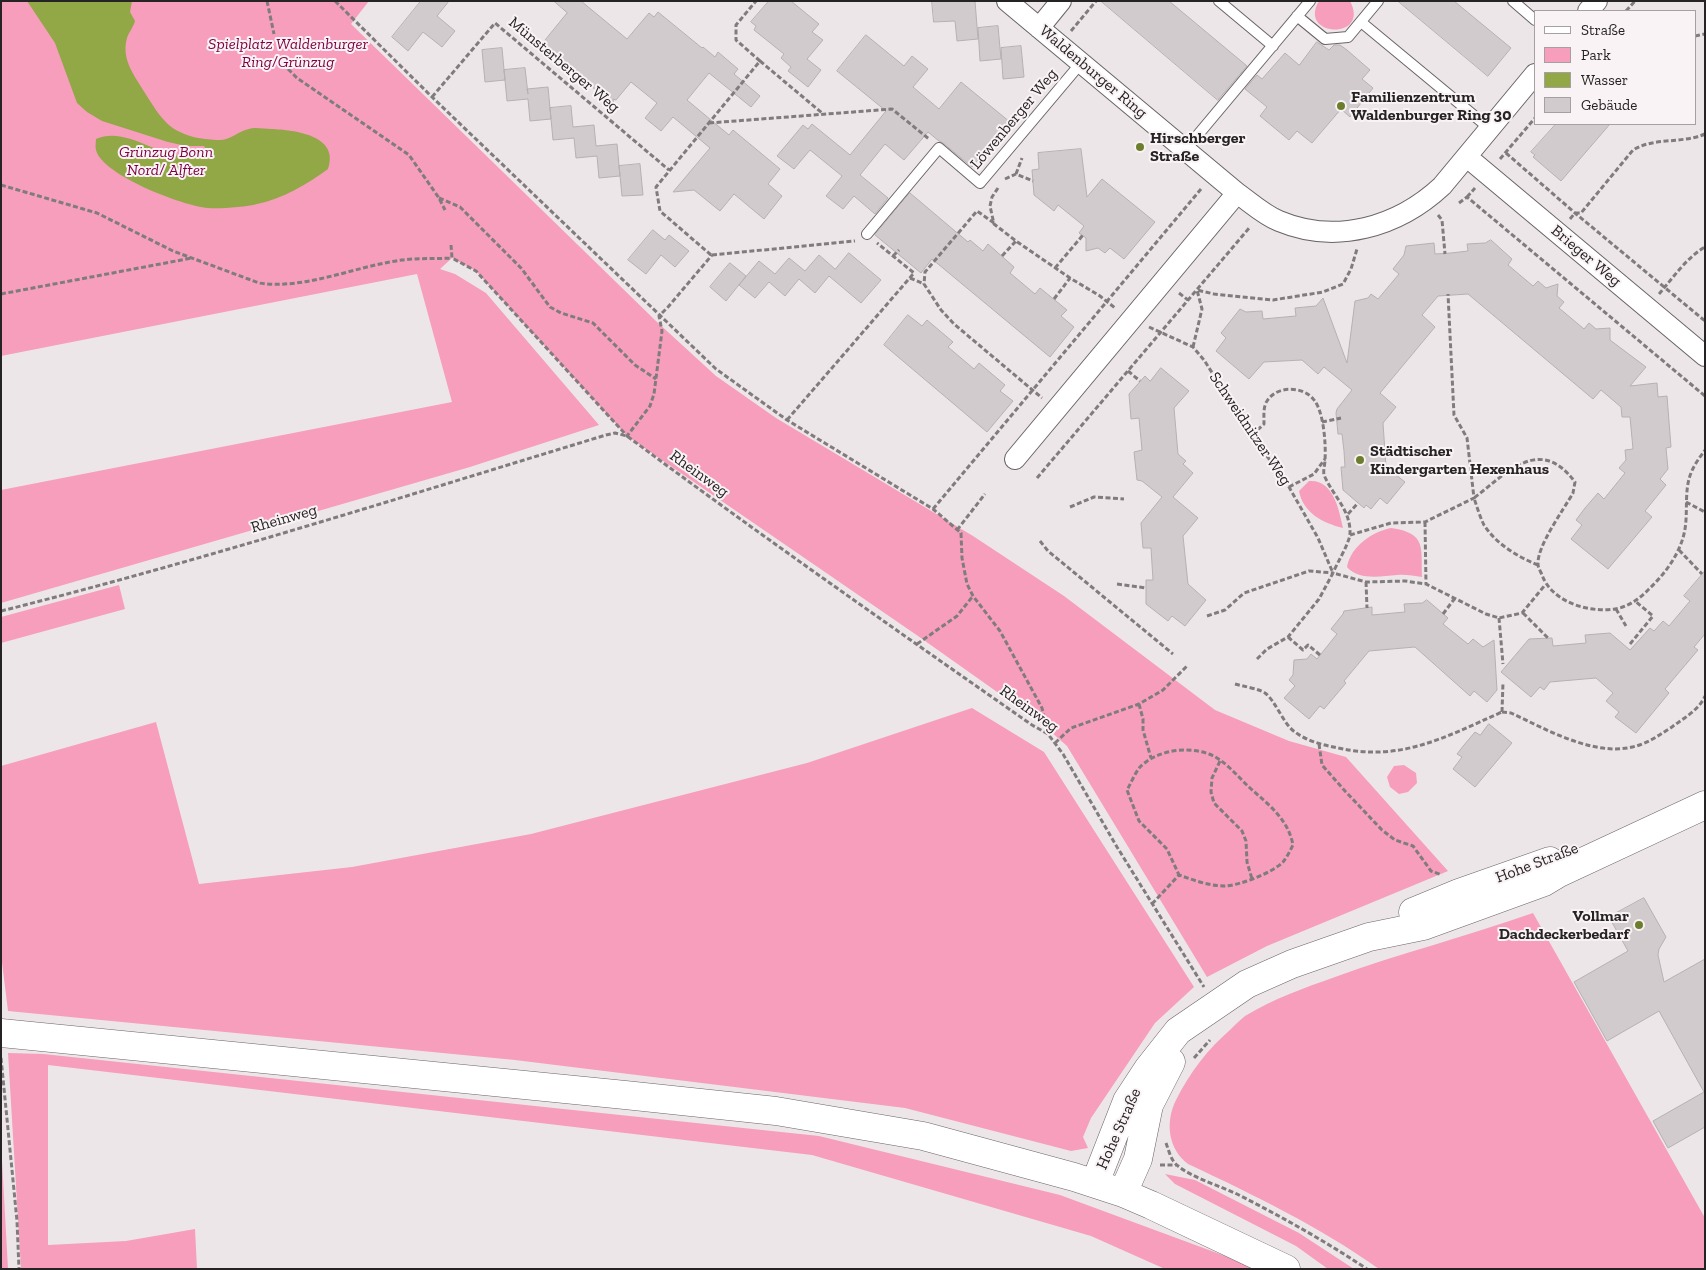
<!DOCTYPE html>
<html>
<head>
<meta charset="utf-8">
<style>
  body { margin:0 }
  #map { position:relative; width:1706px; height:1270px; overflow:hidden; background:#ede6e8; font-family:"Zilla Slab",serif }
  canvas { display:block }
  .frame { position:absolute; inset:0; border:2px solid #262324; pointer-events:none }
  .legend { position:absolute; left:1534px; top:10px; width:162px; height:115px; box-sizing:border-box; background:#faf3f5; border:1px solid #a5a0a1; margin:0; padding:6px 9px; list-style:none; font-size:15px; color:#262324 }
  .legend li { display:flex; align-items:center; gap:10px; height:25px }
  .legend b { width:25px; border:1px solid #a5a0a1 }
</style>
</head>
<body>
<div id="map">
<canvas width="1706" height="1270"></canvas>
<div class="frame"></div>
<ul class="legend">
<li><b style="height:6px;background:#fff"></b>Straße</li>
<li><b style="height:14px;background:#f69ebb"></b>Park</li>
<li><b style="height:14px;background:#92a746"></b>Wasser</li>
<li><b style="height:14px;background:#d2cbcd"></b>Gebäude</li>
</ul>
</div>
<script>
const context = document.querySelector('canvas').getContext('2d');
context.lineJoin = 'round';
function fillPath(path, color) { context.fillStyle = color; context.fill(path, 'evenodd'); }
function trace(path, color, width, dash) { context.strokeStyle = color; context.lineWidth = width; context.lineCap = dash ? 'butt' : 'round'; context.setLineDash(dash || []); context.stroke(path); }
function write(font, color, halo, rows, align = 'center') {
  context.font = font + ' "Zilla Slab",serif'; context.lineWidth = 4; context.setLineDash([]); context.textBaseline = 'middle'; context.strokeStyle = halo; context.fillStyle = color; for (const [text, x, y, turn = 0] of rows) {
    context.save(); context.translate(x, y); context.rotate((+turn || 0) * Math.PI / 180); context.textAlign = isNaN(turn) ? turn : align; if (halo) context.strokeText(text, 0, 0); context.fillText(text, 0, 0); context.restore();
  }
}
fillPath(new Path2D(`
  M1,1H369L351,24L656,321L716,376L776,418L973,536L1064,596L1215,710L1289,741L1346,757L1448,871L1267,946L1207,977L1067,746L1041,723L918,636L627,436L476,271L452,258L440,269L455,274L486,293L599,425L470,467L1,603V490L452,402L417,274L1,356Z
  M1319,1H1350C1371,41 1297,37 1319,1Z
  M1309,481C1333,479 1339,509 1343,528C1323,523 1303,513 1299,491Z
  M1391,528C1427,533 1421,548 1422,577C1414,576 1405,574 1397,575C1382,576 1359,581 1347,567C1351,546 1372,532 1391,528Z
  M119,585L125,609L1,643V617Z
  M972,708L1044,752L1194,987L1155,1023L1091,1118L1083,1137L1088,1148L1071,1151L905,1108L515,1060L8,1011L1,954V766L156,722L199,884L352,867L531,834L807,763Z
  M1404,765L1416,773L1417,783L1408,792L1399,794L1390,787L1387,777L1394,766Z
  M1533,913L1705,1218V1269H1379C1320,1227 1254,1195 1188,1164C1168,1149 1165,1122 1176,1100C1190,1072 1208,1049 1231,1029C1235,1025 1240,1020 1245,1016C1273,999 1304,988 1335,977C1401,953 1468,936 1533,913Z
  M8,1053L43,1054L819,1136L1060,1195L1236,1260L1252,1269H1165L1091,1236L812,1155L48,1065V1245L126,1241L195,1229L197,1269H21Z
  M1,1142L8,1269H1Z
  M1165,1174L1195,1180L1299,1233L1354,1269H1328L1296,1246L1175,1184Z`), '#f69ebb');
fillPath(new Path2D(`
  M27,1H132L130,12L135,21C133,28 129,32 127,38C121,59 134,75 145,93C154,107 164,125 180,132C191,138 208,140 221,140C230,140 239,131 249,129C255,127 264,129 271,129C294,130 340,135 328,169C308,184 282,199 257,204C246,207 219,209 208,208C183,206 102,175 96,150C95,147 96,142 96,139C132,123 169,171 206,152V149L204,146H186L168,142L102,121L87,112L77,103L55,43Z`), '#92a746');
const building = new Path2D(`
  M421,1H449L437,16L455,31L442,47L423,32L408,51L392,37Z
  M554,1H581L627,39L649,13L654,17L658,12L702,48L703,47L715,57L718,52L738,69L734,74L760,96L751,107L709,73L687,100L729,135L733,130L780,169L768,184L782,196L764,219L734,194L720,211L694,190L673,192L710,148L673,117L661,131L645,118L657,103L631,82L616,100L613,99L614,105L541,45L567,13Z
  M769,1H791L819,24L812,32L823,40L807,59L821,70L808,87L788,71L791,67L781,58L784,54L754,30L756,26L751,22Z
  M932,1H975L978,39L957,41L955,21L934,22Z
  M1101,1H1169L1247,66L1218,100Z
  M1398,1H1454L1511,48L1488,76Z
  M998,26L1001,59L980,61L978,28Z
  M866,35L904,66L912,56L928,69L913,87L939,109L961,82L1010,122L972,167L943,143L939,141L928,132L904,160L885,144L860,175L888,198L875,214L854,196L843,209L826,196L842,176L810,150L794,169L777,156L803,125L808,129L812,124L850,155L886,111L837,71Z
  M1317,42L1329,50L1334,45H1340L1347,50L1370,70L1362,79L1373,88L1350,117L1341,109L1312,143L1297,131L1289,140L1260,116L1267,107L1245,89L1257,75L1262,79L1285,53L1299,65Z
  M1021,46L1024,77L1003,79L1001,48Z
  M502,48L505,80L485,82L482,50Z
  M525,68L528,94L527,89L548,87L551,119L530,121L528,99L507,101L504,70Z
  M571,106L573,127L594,125L596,146L617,144L620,176L599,178L597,156L576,158L574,138L553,140L550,108Z
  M1556,124H1610L1561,181L1533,157L1535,155L1531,152Z
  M1081,149L1087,197L1102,179L1155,222L1124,259L1110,248L1105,253L1098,248L1086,251V238L1079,233L1084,226L1058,205L1054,211L1034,195L1032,170L1039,169L1038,153Z
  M640,164L643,195L622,196L619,166Z
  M910,193L968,242L970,240L983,251L988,244L1014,267L1010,273L1035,294L1040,288L1067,310L1061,316L1074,327L1050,357L932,259L921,273L875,235Z
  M653,230L665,240L669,235L689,251L675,267L661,255L646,274L628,260Z
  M1491,240L1512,259L1508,265L1533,286L1538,281L1546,288L1558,284L1557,296L1564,302L1559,308L1584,329L1589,323L1596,329L1610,328V340L1646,367L1630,386L1657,383L1658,397L1667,396L1671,447L1666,448L1668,469L1660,479L1666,485L1645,511L1652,517L1608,569L1571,539L1582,525L1576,520L1585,508L1598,493L1604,499L1625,473L1619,468L1626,460L1625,450L1633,449L1630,417H1622L1621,407L1601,390L1593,399L1468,294L1438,296L1422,315L1435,327L1380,393L1396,407L1383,423L1386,467L1405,482L1387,504L1380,498L1371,509L1366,505L1364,508L1343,490L1341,467H1345L1344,451L1342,434H1338L1336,413L1337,409L1352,390L1324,367L1318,374L1302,360L1264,362L1249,379L1216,351L1226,338L1221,333L1240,309L1246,312L1262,311L1263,319L1296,316L1295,308L1316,306L1323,298L1347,363L1355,301L1368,298L1371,294L1378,299L1399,274L1393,269L1404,255L1406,246L1434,243L1435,254L1451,253L1468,251L1467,244L1485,243Z
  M849,253L881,280L861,303L829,276L815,293L799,279L785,296L769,282L755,298L739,285L759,261L775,274L789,258L805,271L819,255L835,269Z
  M730,263L746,276L726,301L710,287Z
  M908,315L922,326L927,320L953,342L948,347L974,369L979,363L1005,385L1000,391L1013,401L987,432L884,345Z
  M1161,368L1189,391L1174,408L1178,454L1186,461L1183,464L1193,473L1173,497L1198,518L1183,536L1188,584L1206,600L1185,626L1172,616L1168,621L1146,604V580H1153L1151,548H1143L1141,523L1162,497L1142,481L1137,480L1134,452L1142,450L1139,418L1131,419L1129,394L1145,376L1150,381Z
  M1705,571V634L1694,647L1698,650L1665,689L1669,693L1636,733L1615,717L1619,712L1606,701L1613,693L1596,678L1550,682L1544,690L1540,687L1531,697L1501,672L1529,639L1552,638L1553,646L1586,643L1585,635L1610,633L1630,650L1650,628L1654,631L1663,621L1669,626L1690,601L1684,596Z
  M1427,600L1448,618L1443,624L1468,644L1473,639L1483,647L1494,640L1497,690L1487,702L1474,691L1470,696L1415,647L1369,651L1344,681L1346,683L1324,709L1320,706L1309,719L1284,698L1295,686L1289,680L1293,675L1294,660L1307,659L1311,654L1317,659L1337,634L1331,629L1343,614L1344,611L1372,607V615L1405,612L1404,604L1422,603Z
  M1489,724L1512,743L1475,787L1453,769L1462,757L1457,754L1464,745L1475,732L1480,735Z
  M1644,898L1666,937L1659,949L1658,955L1664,982L1705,959V1127L1668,1148L1653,1121L1704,1092L1659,1011L1607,1041L1574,982L1628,951L1609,917Z`);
fillPath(building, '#d2cbcd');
trace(building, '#b6b0b2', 1);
const lane = new Path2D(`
  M1219,1L1273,46
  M1513,1L1535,20
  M1297,16L1325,39L1348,37L1378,1
  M1361,22L1489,128
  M1186,149L1310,1
  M867,234L939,148L980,183L1081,63`);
const street = new Path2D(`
  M1007,1L1237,193C1250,202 1264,215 1279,221C1336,245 1398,227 1442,186L1535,74
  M1588,11L1597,1
  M1039,28L1061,1
  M1467,157L1705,356
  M1015,459L1237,193`);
const secondary = new Path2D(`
  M1413,912L1459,893L1550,861
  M1,1033L625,1095L776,1111L923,1136L1074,1177L1123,1193L1151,1205L1286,1269
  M1095,1183L1127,1101L1148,1069L1178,1031L1247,984L1292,964L1369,937L1423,926L1544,882L1559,873L1705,805
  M1123,1193L1138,1159L1149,1105L1171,1062`);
trace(lane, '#6a6466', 12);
trace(street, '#6a6466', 22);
trace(secondary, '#6a6466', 29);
trace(new Path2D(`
  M267,1L274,34
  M335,1L432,97L716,369L787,420L933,509L961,533L962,558L967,584L973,596L1000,631L1042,708L1048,734
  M1626,11L1635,1
  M1071,31L1096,1
  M1695,36L1705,34
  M760,61L822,113
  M288,69L297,78L409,155L439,198L445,210
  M432,97L495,23L669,170
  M709,123L892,109L929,139
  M1506,153L1575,213L1705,321
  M1500,159L1535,118
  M1016,174L1022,158
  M1005,179L1016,174L1033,181
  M1,185L97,213L173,251L259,283C305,290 356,266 402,260C418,258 435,259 452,258
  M998,188L992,197L990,206L994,224L1016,241L1070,278L1100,296L1115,308
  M1467,197L1475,188
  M439,198L460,207L521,268L550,307L561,313L593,323L635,365L656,379
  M1459,203L1467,197L1705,396
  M1438,215L1442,220L1445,254
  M1570,219L1575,213H1581L1633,150C1654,137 1682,144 1705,134
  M994,223L977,211L925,272L924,284L941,310L954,324L1042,398
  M451,245L452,258L476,271L627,436L650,406L654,394L662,331L659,316L668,307L712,255
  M711,255L660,211L656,187L760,61L736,40V25L756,1
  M712,255L855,241
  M893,256L899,250
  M1002,256L1016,241
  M1055,268L1083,235
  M910,278L924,284
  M1179,293L1188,300
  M1,294L192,258
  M1659,294C1673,278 1686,258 1705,247
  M1054,299L1070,278
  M1149,327L1193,347L1204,360L1252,435L1289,487L1318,538L1333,573
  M1193,347L1202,309L1197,290L1214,294L1273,300L1323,292L1343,284L1351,269L1357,249
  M1128,371L1140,381
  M787,420L914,273L877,243
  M1322,422L1341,418
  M1252,435L1264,424C1264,416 1263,407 1267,401C1277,385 1304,386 1314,400C1324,412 1326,445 1325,460C1325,465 1323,470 1324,475C1333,496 1351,510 1350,534C1349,544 1337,563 1333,573
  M1037,478L1250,227
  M1289,487L1314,474L1325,459
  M1686,502L1705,512
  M1070,507L1094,497L1124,499
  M933,509L1201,189
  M1348,514L1358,503
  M1425,522L1426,584
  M957,530L985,494
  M1350,535L1391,523L1425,522L1474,498L1467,438L1454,415L1448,294
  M1040,541L1048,551L1173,654
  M1679,550L1702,574
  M1538,565C1518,557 1496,544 1484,525C1480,517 1477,507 1474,498C1508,472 1540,435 1575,482L1573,493C1564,509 1537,546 1538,564C1538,568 1541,572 1542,575C1552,602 1588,613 1615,609C1628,607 1639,599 1648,590C1665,574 1681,553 1685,529C1688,511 1684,490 1691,473C1694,465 1700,457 1705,450
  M1366,582L1367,608
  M1117,584L1146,588
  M1616,609L1626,626
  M1,611C205,560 405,496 606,435L615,433L627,436C760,535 896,630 1032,725L1048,734L1063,754L1117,847L1204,987
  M1523,613L1549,639
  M1443,614L1455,598
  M1207,616L1225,610L1244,593L1309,571L1333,573
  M1499,618L1503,664
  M1288,637L1303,650L1308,645L1320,655
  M917,644L957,616L973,596
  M1630,644L1653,616L1635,601
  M1257,659L1267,649L1288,637L1319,599L1333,573L1366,582L1405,581L1426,584L1486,614L1499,618L1522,613L1545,585
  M1235,684C1242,686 1260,689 1265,693C1276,701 1283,724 1295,732C1307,741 1323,745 1338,748C1402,762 1445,737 1502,712
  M1139,704L1143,719V730L1151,758
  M1502,712L1511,713C1548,730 1600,761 1642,744C1653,740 1662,733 1672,727C1684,718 1699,710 1705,696
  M1502,712L1503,682
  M1055,743L1071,728L1139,704L1163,690L1187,666
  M1319,744L1322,765L1345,791L1382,830L1395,840L1413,846L1431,871L1442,875
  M1220,761L1212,778L1211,792L1214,803L1242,831L1246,841L1247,862L1252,879
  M1152,904L1179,875C1193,880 1209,886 1225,886C1241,885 1272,873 1283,862C1287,857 1290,851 1293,845C1288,819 1269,805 1250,788C1238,777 1225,760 1209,754C1187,746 1157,750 1140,767C1135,773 1131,783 1127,790L1139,821L1167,849L1179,875
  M1,1058L17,1221L19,1269
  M1194,1058L1210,1040
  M1166,1143C1169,1151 1171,1161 1178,1166C1193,1178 1220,1186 1237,1194C1282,1217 1325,1241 1367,1269
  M1160,1165H1176`), '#807c7d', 3, [5, 2.5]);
trace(lane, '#fff', 10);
trace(street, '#fff', 20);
trace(secondary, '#fff', 28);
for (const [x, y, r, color] of [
  [1341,106,5,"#6c7e2d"],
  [1140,147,5,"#6c7e2d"],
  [1360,460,5,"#6c7e2d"],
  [1639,925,5,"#6c7e2d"]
]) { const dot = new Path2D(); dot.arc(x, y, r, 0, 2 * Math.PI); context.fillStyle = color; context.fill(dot); trace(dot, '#faf3f5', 2); }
write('italic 16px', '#7d0042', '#faf3f5', [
  ["Spielplatz Waldenburger",288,44],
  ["Ring/Grünzug",288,62],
  ["Grünzug Bonn",166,152],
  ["Nord/ Alfter",166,170]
]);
write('16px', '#262324', '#faf3f5', [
  ["Münsterberger Weg",564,65,40],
  ["Waldenburger Ring",1093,72,40],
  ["Löwenberger Weg",1014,119,-50],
  ["Brieger Weg",1586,256,40],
  ["Schweidnitzer Weg",1250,429,56],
  ["Rheinweg",699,474,36],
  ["Rheinweg",284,519,-16],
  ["Rheinweg",1029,709,36],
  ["Hohe Straße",1537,863,-21],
  ["Hohe Straße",1119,1129,-66]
]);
write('bold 16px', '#262324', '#faf3f5', [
  ["Familienzentrum",1351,97],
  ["Waldenburger Ring 30",1351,115],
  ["Hirschberger",1150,138],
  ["Straße",1150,156],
  ["Städtischer",1370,451],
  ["Kindergarten Hexenhaus",1370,469],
  ["Vollmar",1629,916,"right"],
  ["Dachdeckerbedarf",1629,934,"right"]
], 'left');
</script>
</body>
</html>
